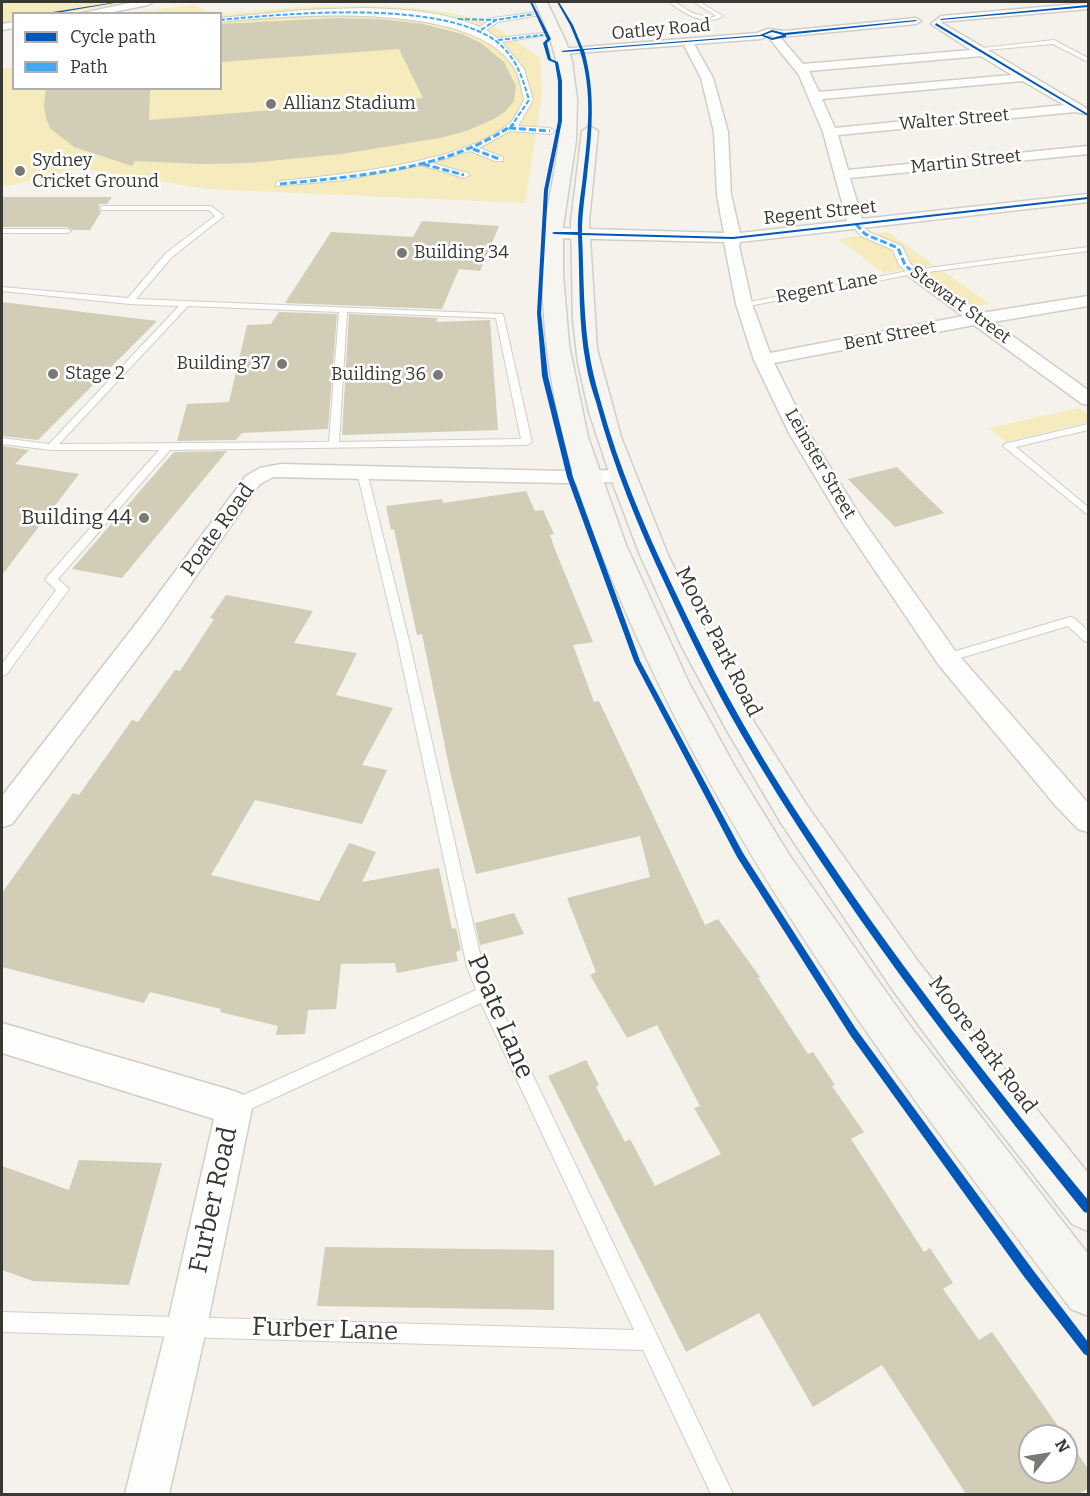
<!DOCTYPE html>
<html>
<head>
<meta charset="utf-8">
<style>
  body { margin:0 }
  #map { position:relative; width:1090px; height:1496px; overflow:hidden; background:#f4f2ea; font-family:Bitter,serif }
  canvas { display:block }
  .frame { position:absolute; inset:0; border:3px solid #393833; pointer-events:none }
  .legend { position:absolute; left:12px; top:12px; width:210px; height:78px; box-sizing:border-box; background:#fff; border:2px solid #b0afad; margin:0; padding:8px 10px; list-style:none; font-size:18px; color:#393833 }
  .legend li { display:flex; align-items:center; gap:12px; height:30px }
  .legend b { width:30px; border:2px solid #b0afad }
  .north { position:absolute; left:1018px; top:1424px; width:60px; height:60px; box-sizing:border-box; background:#fff; border:2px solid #b0afad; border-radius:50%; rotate:60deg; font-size:16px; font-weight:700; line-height:24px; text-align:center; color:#393833 }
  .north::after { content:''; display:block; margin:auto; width:21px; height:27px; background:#7a7973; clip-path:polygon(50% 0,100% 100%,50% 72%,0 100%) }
</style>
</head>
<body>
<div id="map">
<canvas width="1090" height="1496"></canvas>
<div class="frame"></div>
<ul class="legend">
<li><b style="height:8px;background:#0057b8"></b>Cycle path</li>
<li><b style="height:8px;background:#3fa9f5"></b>Path</li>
</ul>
<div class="north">N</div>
</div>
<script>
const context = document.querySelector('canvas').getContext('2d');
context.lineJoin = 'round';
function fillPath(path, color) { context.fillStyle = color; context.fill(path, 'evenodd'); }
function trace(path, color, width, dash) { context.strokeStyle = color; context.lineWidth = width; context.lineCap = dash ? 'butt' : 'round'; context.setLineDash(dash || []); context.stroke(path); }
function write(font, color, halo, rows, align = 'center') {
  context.font = font + ' Bitter,serif'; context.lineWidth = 5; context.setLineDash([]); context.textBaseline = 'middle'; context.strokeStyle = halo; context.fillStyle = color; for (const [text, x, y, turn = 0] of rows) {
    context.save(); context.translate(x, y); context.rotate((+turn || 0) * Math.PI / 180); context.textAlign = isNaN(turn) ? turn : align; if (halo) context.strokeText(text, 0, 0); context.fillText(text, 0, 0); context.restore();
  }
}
fillPath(new Path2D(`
  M2,2H131L65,13L14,14L13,22L2,24Z
  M194,5L208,13H124H129Z
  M318,6C373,7 433,3 486,23C504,30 523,47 540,58L542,95L525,203L208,189L80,168L2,187V69L13,67L14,88H220L221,14Z
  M888,232L934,265L884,273L838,239Z
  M941,270L990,304L969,307L922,273Z
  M1079,408L1088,415V422L1006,442L989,428Z`), '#f5ebbc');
fillPath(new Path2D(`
  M335,18L380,19L423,24L462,34L481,43L504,62L516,86L514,101L506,111L494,119L466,131L440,138L341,154L249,163L201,164L135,161L132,166L74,147L50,128L46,118L44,106L46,88H150L149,120L423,98L399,49L220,62V24Z
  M2,197H112L107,204H99V210L101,212L90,230H73L67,227H2Z
  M422,221L499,226L480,271L459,269L442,309L285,303L331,232L413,237Z
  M2,302L157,321L38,440L2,436Z
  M279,312L337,314L328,429L242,433L236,440L177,441L187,404L229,402L247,325L271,324Z
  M349,314L438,318L436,322L490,320L498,430L342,435Z
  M2,446L29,450L15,464L79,474L2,575Z
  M227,451L122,578L72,569L174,452Z
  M897,467L919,489L944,513L895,527L848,479Z
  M526,491L535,511L543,510L554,534L550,535L554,547L593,642L573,645L594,702L599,701L705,925L718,919L760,977L758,978L808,1054L813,1052L835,1085L832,1086L864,1132L851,1139L924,1252L930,1248L953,1283L943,1289L979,1340L992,1332L1065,1436H1030V1472H1066V1437L1089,1470V1488L1079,1494H966L882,1365L813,1407L759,1313L686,1352L548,1076L586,1060L599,1085L596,1087L625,1142L630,1139L655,1186L721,1154L694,1108L700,1106L657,1025L627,1038L590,975L596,972L567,898L650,877L640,836L476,874L451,776L422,634L417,635L394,529L391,530L386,506L442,499L443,503Z
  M226,595L313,611L294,643L357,653L336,695L393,708L362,765L387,770L362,824L255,800L211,875L319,901L349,843L376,852L362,882L439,868L452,929L456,928L461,950L456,952L458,961L397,973L395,963L341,964L336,1009L308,1010L305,1034L276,1035L278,1026L220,1012L221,1009L150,992L144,1003L2,967V893L73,793L79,795L132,720L138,722L175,670L180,671L214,619L210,618Z
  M514,913L524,934L480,945L475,923Z
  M79,1160L162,1163L129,1285L33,1281L2,1270V1166L69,1190Z
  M325,1247L554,1250V1310L317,1306Z`), '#d1cdb7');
const service = new Path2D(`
  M669,2H675L692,13L711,18L716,16L694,2H700L723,16C706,27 683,13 669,2Z
  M1054,40L1088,58V62L1053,44L976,51L973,49Z
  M101,206H211L224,216L172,257L136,299L503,314L532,442L527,445L170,450L58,579L69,589L6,675L2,676V664L56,590L45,580L47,577L159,450H51L2,444V438L49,444L179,306L130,304L2,291V287L128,298L166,253L215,216L209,210H101ZM188,306L339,312L329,442L59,444ZM347,312L496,318L521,439L339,442Z
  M2,229H67L71,231L67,233H2Z
  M1088,247V251L913,274L744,307L740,304L913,270Z
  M1088,424V430L1016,447L1088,507V515L1003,446L1004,444Z
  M362,469L367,472L410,645L483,967L493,992L733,1494H711L643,1350L2,1332V1312L634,1330L481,1003L240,1114L234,1116L228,1114L225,1108L228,1102L476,990L467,967L398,645L357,472Z
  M1070,617L1074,618L1088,631V642L1084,641L1068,626L947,662L941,658L943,655Z`);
const pedestrian = new Path2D(`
  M363,8C402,9 443,11 480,27L493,18L537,12V16H534L498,22L486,30L497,38L543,33L547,35L502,42L524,69L533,100L518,126L550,128L555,131L550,134L510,131L479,148L503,157V161H495L470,151L431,163L468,173L469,175L464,178L421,165L344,180L276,186V182L280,181C339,175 465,163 510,123C516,117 520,107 524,100C522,90 520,78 515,69C476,0 293,15 220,22V18L303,10Z
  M856,221L869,232L902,246L910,263L919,272L917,274H909L899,265L893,250L861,236L851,224Z`);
const minor = new Path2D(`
  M134,2H153L148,5L103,14H78Z
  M1088,3V9L940,22L1086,108L1088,111L1086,114L1075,112L838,135L848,170L1088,146V154L850,178L862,219L1088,194V202L740,242L739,246L752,304L770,353L963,316L907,275L905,272L913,267L919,269L981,313L1088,296V306L993,322L1088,390V405L1081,403L974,325L774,363L809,433L864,522L956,652L1088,803V832L1078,829L1055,805L938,664L843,523L789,433L754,360L736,304L724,242L554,238L546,233L554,228L724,233L717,195L714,132L701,78L684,45L563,54L559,53V49L757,33L768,29L784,31L916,18L921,21L916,24L780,37L803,64L971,50L931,24L941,16ZM769,35L774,36L770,39L799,75L823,132L847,221L740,233L731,195L728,132L713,78L694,44L761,39ZM981,56L1012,75L819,92L809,71ZM1023,81L1064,105L835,128L822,99Z
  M14,22V28L2,30V24Z
  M281,464L562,471L621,470L628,472L631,476L628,480L621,482L562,483L273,477L260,484L160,628L12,824L2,827V796L142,616L246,476L260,468Z
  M2,1023L234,1091L246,1096L252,1108L207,1326L169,1494H125L167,1326L214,1119L2,1053Z`);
const secondary = new Path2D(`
  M535,2H547L566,42L572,61L577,99L576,140L563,227V274L569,345L588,437L626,545L689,683L735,767L790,856L911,1027L1088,1254V1316L1071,1309C909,1095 745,880 635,633C606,566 577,498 561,427C546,363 539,296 544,230C546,211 551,192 554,173C566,105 565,65 535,2Z
  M590,126L598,131L589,222L597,349L621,437L668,555L711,643L754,722L806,804L920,964L1088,1173V1231L1072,1224L951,1069L892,989L781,823L726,729L680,643L640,555L613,484L589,412L578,363L573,320L571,222L582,131Z`);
trace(service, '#d0cec8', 2);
trace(pedestrian, '#d0cec8', 2);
trace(minor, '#d0cec8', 3);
trace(secondary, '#d0cec8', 3);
fillPath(service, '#fdfdfc');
fillPath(pedestrian, '#fdfdfc');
fillPath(minor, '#fdfdfc');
fillPath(secondary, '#f6f5ef');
trace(new Path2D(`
  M458,19L496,20
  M220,20C291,13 439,0 496,41C516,57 522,76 529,100L512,125
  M481,30L496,20L534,14
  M498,40L543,35`), '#3fa9f5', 2, [5, 2]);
trace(new Path2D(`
  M509,128L550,131
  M473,149L499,159
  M423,164L464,175
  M280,184C358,176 448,170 514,124
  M856,224L865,234L898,248L905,265L913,272`), '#3fa9f5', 3, [7, 3]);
fillPath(new Path2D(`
  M117,2H120L50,14H40Z
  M530,2H532L551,39L547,43L551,59L558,62L562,81V121L548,190L541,313L548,376L573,477L640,661L743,853L856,1029L1033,1270L1088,1342V1356L1084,1354L1025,1278L850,1035L737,857L634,661L567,477L542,376L537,313L544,190L558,121V81L555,63L548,60L543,43L547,39Z
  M557,2H559L573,25L583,49L760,35L772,30L784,33L916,20L917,21L786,35V37L772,40L762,36L584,50C596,93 592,133 587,176C585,195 582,213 582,233L733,237L1088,197V199L733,239L582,235C584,278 583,321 591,363C594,378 598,392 602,406C619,467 644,526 671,583C694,632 718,680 745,727C769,770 797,813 825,854C906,975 996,1088 1088,1200V1213L1084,1212C960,1058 839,903 740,732C713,685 689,636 666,586C638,526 613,466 596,402C592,390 588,377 586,364C578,322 580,278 578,235L554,234L552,233L554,232H578C577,213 581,195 583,176C588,134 593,92 580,51L563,52L561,51L580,49L570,25ZM772,32L783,35L772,38L764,35Z
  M1088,5V7L941,20L940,19Z
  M936,23L1088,114V116L935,25Z`), '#0057b8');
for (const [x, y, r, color] of [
  [271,104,6,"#7a7973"],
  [20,171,6,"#7a7973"],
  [402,253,6,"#7a7973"],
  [282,364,6,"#7a7973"],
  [53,374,6,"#7a7973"],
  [438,375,6,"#7a7973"],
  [144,518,6,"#7a7973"]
]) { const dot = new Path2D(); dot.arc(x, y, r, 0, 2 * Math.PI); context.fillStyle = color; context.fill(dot); trace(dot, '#fff', 2); }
write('18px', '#393833', '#fff', [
  ["Oatley Road",661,30,-5],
  ["Walter Street",954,120,-5],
  ["Martin Street",966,162,-6],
  ["Regent Street",820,213,-6],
  ["Regent Lane",827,288,-11],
  ["Stewart Street",960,305,36],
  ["Bent Street",890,336,-11],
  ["Leinster Street",820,464,60]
]);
write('18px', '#393833', '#fff', [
  ["Allianz Stadium",283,104],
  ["Sydney",32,161],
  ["Cricket Ground",32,182],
  ["Building 34",414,253],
  ["Building 37",270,364,"right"],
  ["Stage 2",65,374],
  ["Building 36",426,375,"right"]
], 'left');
write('21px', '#393833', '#fff', [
  ["Building 44",132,518]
], 'right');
write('21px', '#393833', '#fff', [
  ["Poate Road",218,530,-54],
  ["Moore Park Road",718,642,63],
  ["Moore Park Road",982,1045,53]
]);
write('26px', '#393833', '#fff', [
  ["Poate Lane",500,1017,67],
  ["Furber Road",214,1200,-78],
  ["Furber Lane",325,1330,2]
]);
</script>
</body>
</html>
